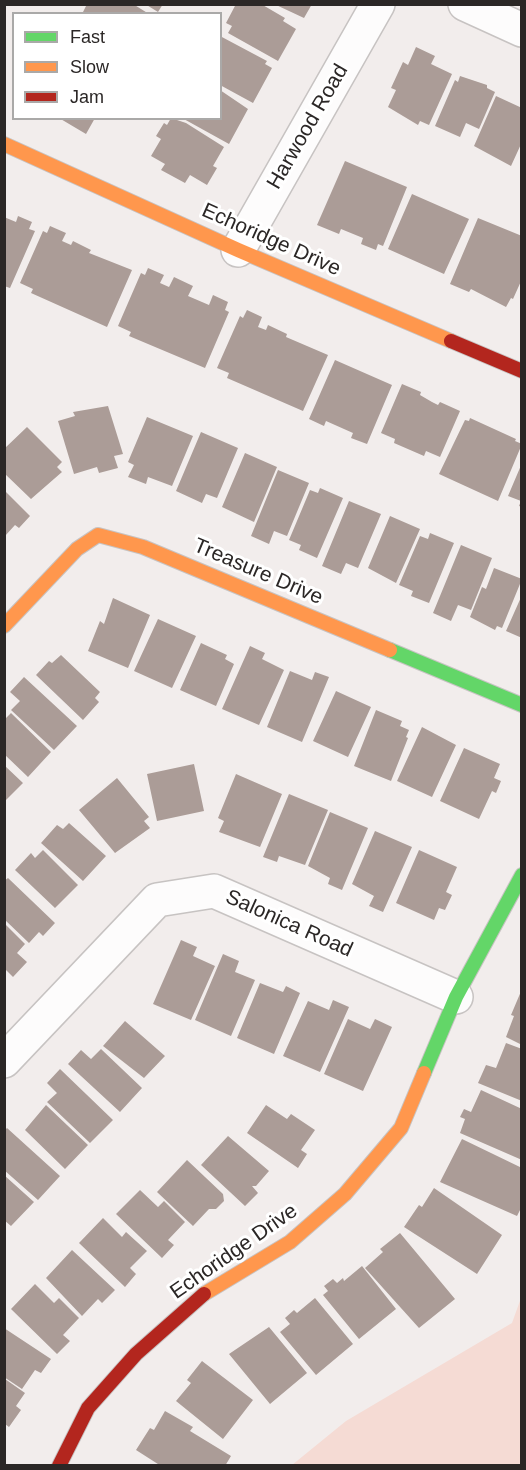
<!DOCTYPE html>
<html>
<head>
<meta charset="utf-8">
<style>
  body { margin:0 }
  #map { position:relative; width:526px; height:1470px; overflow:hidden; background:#f2edec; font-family:Arial,sans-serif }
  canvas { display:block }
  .frame { position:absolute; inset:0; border:6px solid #2b2726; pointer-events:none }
  .legend { position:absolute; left:12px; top:12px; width:210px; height:108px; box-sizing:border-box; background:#fff; border:2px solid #aaa9a8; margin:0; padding:8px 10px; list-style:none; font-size:18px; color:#2b2726 }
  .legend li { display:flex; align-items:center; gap:12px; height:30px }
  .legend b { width:30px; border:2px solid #aaa9a8 }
</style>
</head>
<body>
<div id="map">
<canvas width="526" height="1470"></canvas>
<div class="frame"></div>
<ul class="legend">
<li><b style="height:8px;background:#63d668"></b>Fast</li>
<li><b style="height:8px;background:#ff974d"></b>Slow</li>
<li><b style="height:8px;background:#b3261e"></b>Jam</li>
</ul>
</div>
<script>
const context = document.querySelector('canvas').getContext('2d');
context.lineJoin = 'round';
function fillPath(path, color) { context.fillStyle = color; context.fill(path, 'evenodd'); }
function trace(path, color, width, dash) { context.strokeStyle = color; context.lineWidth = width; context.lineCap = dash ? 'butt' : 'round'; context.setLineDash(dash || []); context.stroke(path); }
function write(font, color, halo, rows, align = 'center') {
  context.font = font + ' Arial,sans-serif'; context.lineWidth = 6; context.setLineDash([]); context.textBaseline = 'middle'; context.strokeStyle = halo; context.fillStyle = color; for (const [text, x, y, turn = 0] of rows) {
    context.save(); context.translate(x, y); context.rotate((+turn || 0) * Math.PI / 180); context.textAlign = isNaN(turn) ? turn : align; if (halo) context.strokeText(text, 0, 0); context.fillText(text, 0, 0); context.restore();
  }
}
fillPath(new Path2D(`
  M521,1298V1465H292L346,1421L512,1323Z`), '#f5dbd4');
fillPath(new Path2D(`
  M87,4H133L149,14H82Z
  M145,4H163L158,12Z
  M236,4H261L285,18L283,21L296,29L278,61L228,33L232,26L226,23Z
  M274,4H312L304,18Z
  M220,36L267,61L265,64L272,68L253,103L220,85Z
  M416,47L435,56L431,64L452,74L429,125L420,121L418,125L388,107L396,90L391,88L403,62L408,65Z
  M460,76L487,85V88L495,92L479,129L466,123L460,137L435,126L455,80L458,82Z
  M220,90L248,109L229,144L182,118H220Z
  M496,96L522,108V142L511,166L474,146Z
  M59,118H95L86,134Z
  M171,118L186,123L224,147L213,166L217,168L207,185L190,175L185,183L161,170L165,164L151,156L161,139L156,136L164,123L167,125Z
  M345,161L407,187L383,246L378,244L376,250L361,244L363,238L341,229L339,234L317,225Z
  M412,194L469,219L444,274L388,249Z
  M18,216L32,222L29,229L35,231L10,288L4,286V217L16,222Z
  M478,218L522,236V279L513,299L511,298L506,307L471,289L469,292L450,284Z
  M50,226L66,233L62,241L71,245L73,241L91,250L89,253L132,270L107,327L31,293L33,289L20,283L43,231L47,233Z
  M148,268L164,275L160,283L169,287L174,277L193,286L188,296L209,305L213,295L228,302L225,310L229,312L205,368L129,336L131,332L118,326L141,273L145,275Z
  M247,310L262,317L258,327L266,330L268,325L287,334L286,337L328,355L303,411L227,378L229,373L217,368L240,316L243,318Z
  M335,360L392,385L367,444L351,438L353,433L326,421L324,426L309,419Z
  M402,384L421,392L420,395L432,402L438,405L440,402L460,411L440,457L426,451L424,456L394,443L395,439L381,433Z
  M108,406L123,454L114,456L118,468L99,473L97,467L74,474L58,421L75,416L73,412Z
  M147,417L193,436L172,486L148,477L146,484L128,477L134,465L128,462Z
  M470,418L516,439L515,441L522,444L498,501L439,474L465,420L469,421Z
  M27,427L62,462L57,467L62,472L31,499L4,473V449Z
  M201,432L238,448L217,498L206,494L202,503L176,491Z
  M245,453L277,467L254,522L222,507Z
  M522,463V507L519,506L521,501L508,496Z
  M278,470L309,483L287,536L274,531L269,544L251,536Z
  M320,488L343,498L317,558L299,550L301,545L289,540L310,490L318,493Z
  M5,491L30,516L19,528L15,525L5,536Z
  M349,501L381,514L358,568L346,563L341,574L322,566Z
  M390,516L420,529L396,583L368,568Z
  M430,533L454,543L429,603L411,596L413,591L399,585L420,536L428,539Z
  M461,545L492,558L471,610L458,605L451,621L433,613Z
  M494,568L522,579L502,628L497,626L495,630L470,617L482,587L486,589Z
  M522,595V638L506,631Z
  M113,598L150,615L128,668L88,651L100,621L104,624Z
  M158,619L196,636L172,688L134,671Z
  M201,643L227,655L225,659L234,664L216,706L180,690Z
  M250,646L265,653L262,659L284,670L259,725L222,709Z
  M61,655L100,692L95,698L99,702L83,720L36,675L49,661L52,663Z
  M290,671L312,680L315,672L329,677L302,742L267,727Z
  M24,677L77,726L54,750L11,710L20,701L10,692Z
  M336,691L371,707L348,757L313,741Z
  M376,710L402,721L400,726L409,730L406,737L408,738L391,781L354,766Z
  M11,713L51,752L28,777L4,754V720Z
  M422,727L456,745L432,797L397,781Z
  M464,748L500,764L494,778L501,781L496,793L492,791L479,819L440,801Z
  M194,764L204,811L157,821L147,774Z
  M4,765L23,783L4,802Z
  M236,774L282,794L260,847L219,832L224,821L218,818Z
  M117,778L149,817L144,821L150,828L115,853L79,810Z
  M289,794L328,810L305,865L279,856L277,862L263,857Z
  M330,812L368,828L342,890L328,884L330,878L308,866Z
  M69,823L106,856L83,881L41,843L57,825L63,829Z
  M375,831L412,847L383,912L369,906L374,896L352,884Z
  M43,850L78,885L55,908L15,870L31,853L35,858Z
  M419,850L457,867L446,892L452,895L445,910L439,908L434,920L396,903Z
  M8,878L55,923L43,936L39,932L29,943L4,919V881Z
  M5,924L25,944L17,953L27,962L13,977L5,969Z
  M181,940L197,947L193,956L215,966L191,1020L153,1004Z
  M223,954L239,961L235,972L255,980L231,1036L195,1020Z
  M260,983L283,992L286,986L300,993L274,1054L237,1038Z
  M522,989V1045L506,1037L514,1016L511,1015Z
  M333,1000L349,1007L320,1072L283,1056L308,1001L329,1010Z
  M348,1019L370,1029L375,1019L392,1027L363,1091L324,1074Z
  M125,1021L165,1056L144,1078L103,1046Z
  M506,1043L522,1049V1101L478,1083L486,1065L496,1068Z
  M101,1049L142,1088L120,1112L68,1064L81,1050L91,1059Z
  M60,1069L113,1120L90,1143L47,1102L57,1093L47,1083Z
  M481,1090L522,1109V1160L460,1133L465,1119L460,1117L464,1109L471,1112Z
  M46,1105L88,1145L65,1169L25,1130Z
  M266,1105L287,1119L291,1114L315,1130L301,1150L307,1154L298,1168L247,1133Z
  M7,1128L60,1176L38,1200L4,1170V1131Z
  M228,1136L269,1171L256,1186H252L258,1193L245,1206L201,1165Z
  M462,1139L522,1168V1206L517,1216L440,1182Z
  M187,1160L223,1194L224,1201L216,1209H209L193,1226L157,1192Z
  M4,1175L34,1202L11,1226L4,1220Z
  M434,1188L502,1235L477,1274L404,1227L419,1205L422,1207Z
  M140,1190L158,1207L164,1201L185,1222L168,1240L174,1245L162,1258L116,1214Z
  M103,1218L122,1237L126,1232L147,1251L130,1268L136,1274L125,1287L79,1243Z
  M400,1233L455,1299L419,1328L365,1268L383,1252L380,1249Z
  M72,1250L115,1290L102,1303L98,1299L82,1316L46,1278Z
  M362,1266L396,1309L359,1339L323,1295L328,1291L324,1286L333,1279L337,1283L343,1278L344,1281Z
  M35,1284L54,1303L59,1298L79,1318L63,1335L70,1341L57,1354L11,1309Z
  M315,1298L353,1344L316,1375L280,1332L290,1324L285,1318L294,1310L297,1313Z
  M269,1327L307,1373L270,1404L229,1354Z
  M4,1328L51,1359L41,1373L35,1370L22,1389L4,1377Z
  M202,1361L253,1400L223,1439L176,1401L191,1383L187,1380Z
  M5,1379L25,1393L16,1406L21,1410L9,1427L5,1424Z
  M165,1411L193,1427L190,1431L231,1456L225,1466H161L136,1450L150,1428L154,1430Z`), '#ab9c97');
const street = new Path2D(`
  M465,4L522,30
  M238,250L378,4
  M4,1061L157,900L214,891L456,997`);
const fast = new Path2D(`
  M390,650L522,705
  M424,1073L456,997L522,875`);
const slow = new Path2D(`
  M4,144L238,250L451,341
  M4,626L77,549L98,535L143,547L390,650
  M204,1294L290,1242L345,1194L401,1128L424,1073`);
const jam = new Path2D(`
  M451,341L522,371
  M59,1466L88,1408L136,1354L204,1294`);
trace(street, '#c7c3c2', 36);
trace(fast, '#c7c3c2', 16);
trace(slow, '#c7c3c2', 16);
trace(jam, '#c7c3c2', 16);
trace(street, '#fdfcfc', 33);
trace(fast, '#63d668', 14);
trace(slow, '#ff974d', 14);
trace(jam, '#b3261e', 14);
write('21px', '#2b2726', '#fff', [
  ["Harwood Road",308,127,-60],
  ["Echoridge Drive",271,240,24],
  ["Treasure Drive",258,572,23],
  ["Salonica Road",289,924,24],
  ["Echoridge Drive",234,1252,-35]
]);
</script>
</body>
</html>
